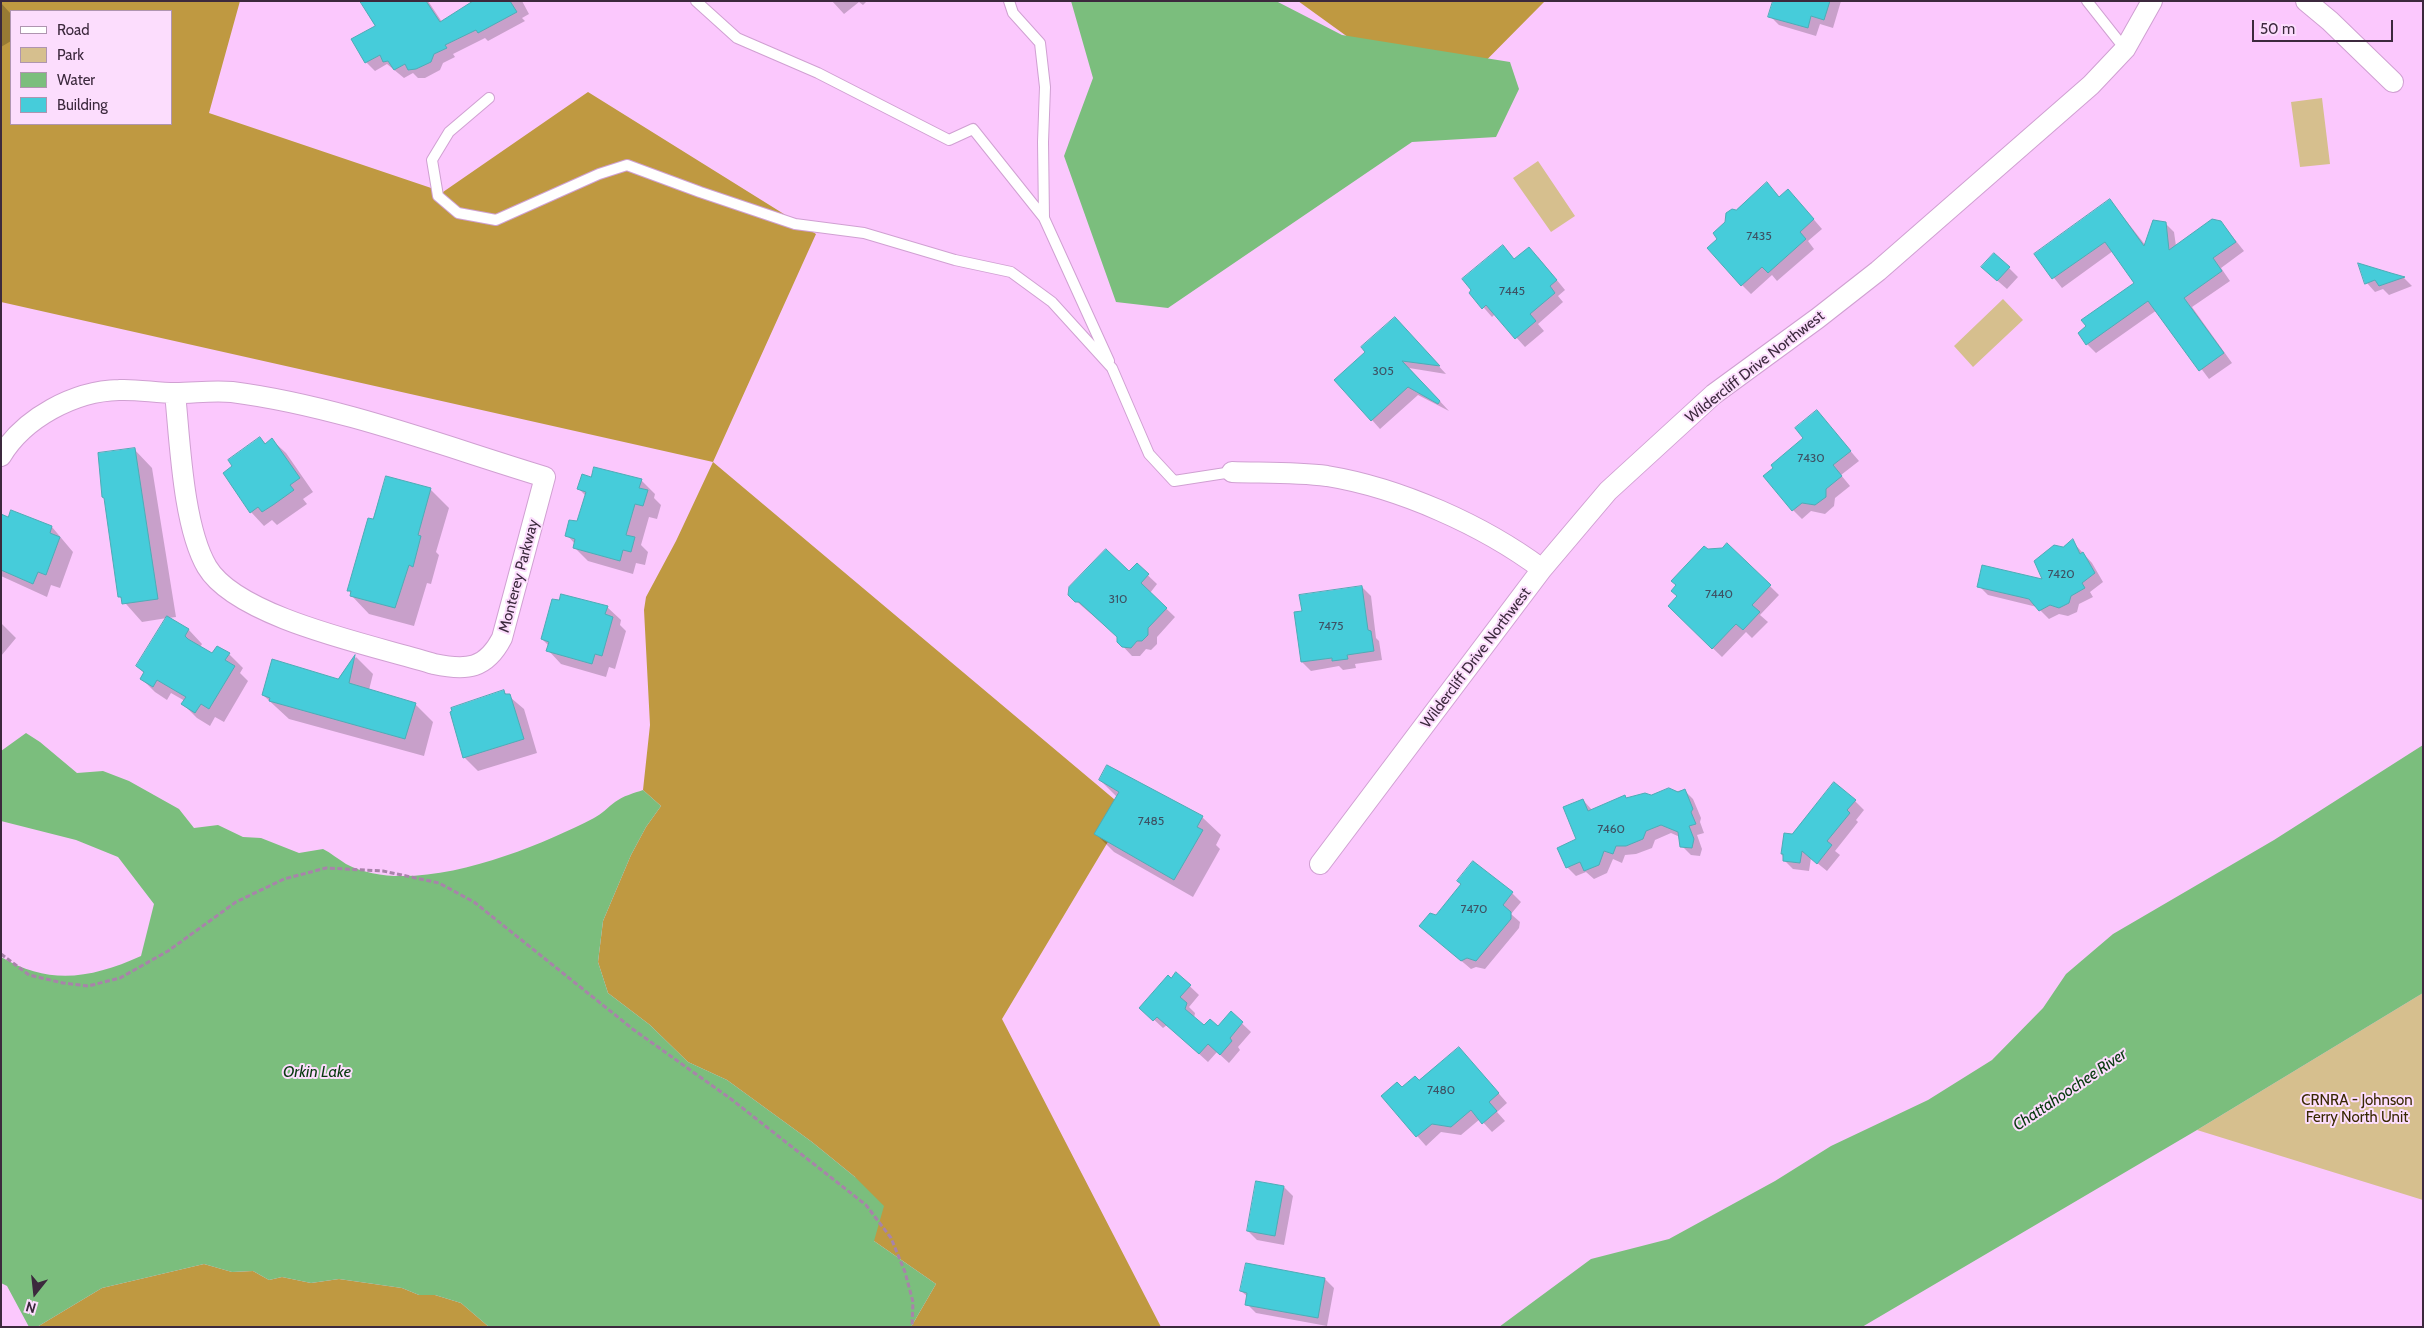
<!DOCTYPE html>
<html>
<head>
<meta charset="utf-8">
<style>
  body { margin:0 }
  #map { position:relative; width:2424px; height:1328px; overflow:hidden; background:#fbc8fd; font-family:Cabin,sans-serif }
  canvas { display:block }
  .frame { position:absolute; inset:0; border:2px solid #3c293d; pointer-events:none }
  .legend { position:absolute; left:10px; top:10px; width:162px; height:115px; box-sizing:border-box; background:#fcddfd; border:1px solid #af95b0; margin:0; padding:6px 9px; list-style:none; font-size:15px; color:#3c293d }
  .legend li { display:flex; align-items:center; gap:10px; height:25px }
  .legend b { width:25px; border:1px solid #af95b0 }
  .north { position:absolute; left:10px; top:1268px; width:50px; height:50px; -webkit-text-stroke:4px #fcddfd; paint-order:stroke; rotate:196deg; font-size:14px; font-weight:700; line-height:20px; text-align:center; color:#3c293d }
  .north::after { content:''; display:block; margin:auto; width:18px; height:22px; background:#3c293d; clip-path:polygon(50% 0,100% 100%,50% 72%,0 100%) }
  .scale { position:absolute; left:2252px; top:20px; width:141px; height:22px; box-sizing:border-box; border:2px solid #3c293d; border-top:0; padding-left:6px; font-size:15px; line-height:18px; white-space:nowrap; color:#3c293d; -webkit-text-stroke:4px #fcddfd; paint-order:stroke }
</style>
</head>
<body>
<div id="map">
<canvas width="2424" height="1328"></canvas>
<div class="frame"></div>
<ul class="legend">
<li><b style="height:6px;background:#fff"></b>Road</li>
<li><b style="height:14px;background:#d6bf8e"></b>Park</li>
<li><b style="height:14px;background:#7bbe7d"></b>Water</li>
<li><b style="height:14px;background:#46ccda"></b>Building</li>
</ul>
<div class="north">N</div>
<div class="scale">50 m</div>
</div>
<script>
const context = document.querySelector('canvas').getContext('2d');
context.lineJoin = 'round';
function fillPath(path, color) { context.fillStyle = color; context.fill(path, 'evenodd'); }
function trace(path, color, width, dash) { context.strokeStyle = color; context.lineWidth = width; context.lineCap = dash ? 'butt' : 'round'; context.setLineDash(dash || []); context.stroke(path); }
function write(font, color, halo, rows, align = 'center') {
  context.font = font + ' Cabin,sans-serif'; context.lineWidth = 4; context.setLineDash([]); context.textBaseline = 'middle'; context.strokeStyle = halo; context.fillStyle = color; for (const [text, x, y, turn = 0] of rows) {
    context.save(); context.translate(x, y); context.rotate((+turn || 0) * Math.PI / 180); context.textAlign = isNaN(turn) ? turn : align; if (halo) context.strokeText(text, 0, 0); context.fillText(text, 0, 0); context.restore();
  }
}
fillPath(new Path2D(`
  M2322,98L2330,164L2300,167L2291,102Z
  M1538,161L1575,216L1551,232L1513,178Z
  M2003,299L2023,320L1973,367L1954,346Z
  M2423,993V1200L2197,1130Z`), '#d6bf8e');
fillPath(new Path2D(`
  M1,1H240L209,113L443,192L588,92L816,234L713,462L1127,810L1002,1019L1161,1327H911L936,1284L874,1241L855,1177L812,1142L727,1080L688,1062L650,1025L608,993L598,962L603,921L631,855L646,827L661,806L643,790L650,725L644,610L646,597L676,541L713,462L1,302ZM11,11H171V124H11Z
  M1298,1H1545L1442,105Z
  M204,1264L232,1272L253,1271L269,1280L282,1277L311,1283L339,1279L402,1288L419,1295H435L461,1303L489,1327H37L102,1288Z`), '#bf9941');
fillPath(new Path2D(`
  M1071,1H1276L1342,35L1510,62L1519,89L1496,137L1412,142L1168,308L1116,302L1064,156L1093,78Z
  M26,733L40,742L77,773L103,771L129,781L179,809L194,828L218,825L243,837L261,838L299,853L323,849C331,853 338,859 346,864C412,899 532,850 594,818C602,814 608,807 615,802C623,796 634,793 643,790L661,806L646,827L631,855L603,921L598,962L608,993L650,1025L688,1062L727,1080L812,1142L855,1177L884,1206L874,1241L936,1284L911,1327H489L461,1303L435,1295H419L402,1288L339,1279L311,1283L282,1277L269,1280L253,1271L232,1272L204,1264L102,1288L37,1327H29L7,1286L1,1283V957C50,986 92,978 141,956L154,904L118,857L76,840L1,821V751Z
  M2423,745V993L2197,1130L1862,1327H1499L1591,1259L1669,1239L1775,1181L1831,1146L1928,1100L1992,1060L2043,1008L2066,974L2113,934L2274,840Z`), '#7bbe7d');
fillPath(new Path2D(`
  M362,1H428L442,22L475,1H522L529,14L522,18L525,21L488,41L485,38L453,54L455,57L443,63L440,70L425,78H418L413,73L404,78L387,64L375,71L366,62L377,27Z
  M832,1H867L863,5L859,2L844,14Z
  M1774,1H1841L1833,28L1820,24L1816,36L1779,25L1770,16Z
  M1,3L11,14V41L1,47Z
  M1776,193L1780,198L1797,200L1822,229L1808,241L1814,249L1777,281L1772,275L1751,294L1742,285L1719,239L1736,211Z
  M2110,200L2146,246L2165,223L2174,232L2176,246L2221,222L2244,251L2221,268L2230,281L2192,307L2232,363L2209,379L2157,310L2096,353L2087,344L2136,283L2113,251L2062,288L2035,254Z
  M1503,247L1515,260L1538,257L1565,290L1558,296L1563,302L1538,324L1544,331L1525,347L1495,314L1492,317L1471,293Z
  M2360,265L2404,278L2412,286L2389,295L2383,289L2375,292L2367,283Z
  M2009,268L2018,277L2007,289L1992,276Z
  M1403,327L1446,374L1409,368L1449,411L1418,395L1380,429L1372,420Z
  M1817,412L1859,461L1841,475L1850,486L1835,498L1834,506L1825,514L1811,511L1802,519L1793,510L1805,439Z
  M260,438L266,444L272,440L286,453L313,492L303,499L307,504L277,525L272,520L264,526L251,512L234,466Z
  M134,449L152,468L176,617L168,618L189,630L202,644L200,647L213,654L218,647L229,654L243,668L240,673L248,681L224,722L215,717L210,726L197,718L183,704L185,701L171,693L167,700L155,692L142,679L145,674L137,666L167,618L142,622L119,596Z
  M592,478L641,480L655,494L654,498L661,505L657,519L649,517L641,545L648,552L645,565L636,563L633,574L588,561L574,547L575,544L567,535L578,523L586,496L579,489Z
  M430,489L449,508L436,552L439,555L431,584L427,583L414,626L369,614L351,595L349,590L374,521Z
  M11,512L52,527L73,552L60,588L51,585L47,597L1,576V516L9,518Z
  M2072,541L2092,563L2103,582L2090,592L2093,597L2079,604L2077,612L2068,616L2059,614L2049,619L2037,607L1988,595L1979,586L2044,581L2063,548Z
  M1727,544L1779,595L1760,615L1768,622L1752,638L1746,632L1722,657L1669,606Z
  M1137,565L1157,584L1150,593L1175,617L1157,637V644L1151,650L1146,649L1140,656H1132L1118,641V637L1069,595L1129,573Z
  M1362,587L1371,596L1376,638L1379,641L1382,660L1355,664L1356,668L1343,670L1339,666L1311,671L1302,662Z
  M607,607L621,620L620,625L626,631L615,669L609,667L606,677L561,664L548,650L549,646L542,639Z
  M1,623L16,638L1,656Z
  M356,657L373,674L369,690L415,704L433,722L424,756L289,719L263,695L338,680Z
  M504,692L524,709L537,753L478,771L465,758L451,713Z
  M1100,780L1202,817L1221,835L1216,845L1220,849L1193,897L1114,852L1096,834L1117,797Z
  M1684,790L1693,799L1701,818L1700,822L1704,833L1697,835L1702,849L1700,856L1691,855L1682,846L1680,837L1671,833L1655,840L1652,848L1636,854L1625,855L1622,863L1613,859L1607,873L1594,879L1586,872L1576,876L1567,867L1578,840L1583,800L1592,810L1625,797L1627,799Z
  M1855,801L1864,810L1856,820L1858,822L1835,851L1840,855L1827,871L1811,858L1809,871L1793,869L1784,860L1782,854L1793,835Z
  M1462,884L1512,893L1521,902L1511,914L1520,922L1519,928L1485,969L1476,967L1471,969L1420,926L1436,916Z
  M1176,973L1199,995L1189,1007L1195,1013L1194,1018L1205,1027L1218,1028L1231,1013L1251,1032L1238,1047L1240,1050L1229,1063L1217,1052L1208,1062L1167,1025L1163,1028L1150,1016Z
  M1468,1058L1507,1103L1497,1112L1505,1121L1492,1132L1480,1119L1461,1135L1441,1132L1426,1146L1382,1096L1419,1082Z
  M1284,1187L1293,1196L1284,1245L1257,1240L1248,1231Z
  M1325,1279L1334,1288L1327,1326L1256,1313L1247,1304L1248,1297L1241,1291Z`), '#0003');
const building = new Path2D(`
  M360,1H426L440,22L473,1H510L517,12L478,33L476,30L445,45L447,48L434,54L431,62L416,69L408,70L405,64L394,70L388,61L383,62L380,55L365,63L351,39L375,26Z
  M1773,1H1830L1824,20L1811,16L1808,28L1768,17Z
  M1767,182L1779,197L1788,189L1814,219L1800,232L1806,239L1768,273L1762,267L1741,286L1707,248L1717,239L1713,233L1725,222L1726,213L1732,209L1736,210Z
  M2110,199L2144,246L2153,220L2166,222L2169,250L2212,219L2221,221L2236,242L2213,258L2222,271L2184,298L2224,353L2199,371L2148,301L2086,345L2078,333L2086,326L2081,320L2134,283L2105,242L2052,279L2034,254Z
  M1503,245L1514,259L1529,247L1557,280L1550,286L1555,293L1530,314L1536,321L1515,339L1486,305L1482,309L1469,293L1471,290L1462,279Z
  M1994,253L2010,267L1997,281L1981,267Z
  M2358,263L2391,273L2405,277L2379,286L2375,280L2365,284Z
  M1395,317L1440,366L1402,361L1440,401L1438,404L1408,387L1371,421L1334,380L1365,352L1361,347Z
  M1817,410L1851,451L1833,465L1842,476L1826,489V497L1815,505L1802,503L1792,511L1763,476L1773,468L1771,465L1803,438L1795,428Z
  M260,437L265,444L272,438L300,478L290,485L294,490L273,505L262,512L258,507L250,513L223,473L232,466L228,460Z
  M135,448L158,599L122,604L121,597H118L104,498L102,497L98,453Z
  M594,467L642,479L639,488L648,490L643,506L635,504L626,535L635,537L631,552L623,550L620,561L573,548L575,539L565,536L569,520L577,521L586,492L577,489L582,474L591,477Z
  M386,476L431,488L418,535L421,536L413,567L409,565L395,608L350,596L351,591H347L368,518L373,519Z
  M11,510L52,526L50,533L60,537L46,575L38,572L33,584L1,570V514L8,517Z
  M2073,539L2080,554L2083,552L2095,573L2082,583L2085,588L2071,596L2069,603L2059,608L2050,605L2039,611L2029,599L1977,587L1982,565L2042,579L2034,561L2054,545L2063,547Z
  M1727,543L1771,585L1752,605L1760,612L1743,630L1736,624L1712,649L1668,606L1677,596L1671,591L1676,585L1671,581L1704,546L1708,549L1722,548Z
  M1106,549L1129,571L1137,563L1149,574L1141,583L1167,608L1148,628V635L1142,641H1137L1131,648L1122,647L1117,642V637L1079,602H1075L1068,595L1069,587Z
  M1362,586L1368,630L1371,631L1374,651L1347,655L1348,659L1332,661V658L1301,662L1294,612L1302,611L1299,595Z
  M561,594L608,606L605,614L613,617L602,656L595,654L592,664L546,651L549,642L541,639L552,599L559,600Z
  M167,616L189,629L185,636L188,639L212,653L217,646L230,653L225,660L235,666L209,709L201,704L195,713L181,704L186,697L157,680L153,687L140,679L144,672L136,666Z
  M355,655L349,683L416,703L405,739L269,701L270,698L262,695L272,659L338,679Z
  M504,690L505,694H510L524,739L463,758L450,712L452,711L451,708Z
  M1107,765L1203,816L1197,827L1203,830L1174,880L1094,834L1119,792L1099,780Z
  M1834,782L1856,800L1847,810L1850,813L1827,841L1832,845L1817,864L1802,851L1800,863L1783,861V854H1781L1784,833L1792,834Z
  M1669,788L1678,792L1685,789L1693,809L1691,812L1696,824L1689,826L1694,839L1692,848L1680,847L1678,832L1661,825L1646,831L1643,839L1626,846H1616L1613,854L1604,851L1599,865L1584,871L1580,862L1566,868L1557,848L1576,839L1563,807L1583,799L1588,811L1625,795L1626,798L1645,793L1651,795Z
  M1473,861L1513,892L1503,905L1511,912V919L1476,961L1467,958L1461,961L1419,926L1430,913L1436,915L1461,884L1457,881Z
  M1176,972L1191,985L1180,997L1187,1003L1185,1009L1204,1025L1210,1019L1218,1026L1231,1011L1243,1022L1230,1038L1232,1041L1220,1055L1208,1044L1199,1054L1157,1017L1153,1021L1139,1008L1168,975L1171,978Z
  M1459,1047L1499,1093L1489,1102L1497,1111L1482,1124L1471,1110L1451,1127L1432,1124L1416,1137L1381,1096L1397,1082L1402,1087L1415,1076L1419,1080Z
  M1256,1181L1284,1186L1275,1236L1247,1231Z
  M1246,1263L1325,1278L1318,1318L1245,1305L1247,1293L1240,1291Z`);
fillPath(building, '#46ccda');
trace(building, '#4eabb5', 1);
const lane = new Path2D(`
  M696,1L737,38L818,73L949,140L973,129L1044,218L1109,361
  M1009,1L1013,13L1040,43L1045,87L1043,142L1044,218
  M2087,1L2125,49
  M489,98L449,132L432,160L438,196L458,213L496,220L599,174L627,165L700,192L795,224L864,233L955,260L1011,272L1052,302L1112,368L1149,454L1174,481L1232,472`);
const street = new Path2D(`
  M2306,1L2330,21L2393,82
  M1,456C24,418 74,391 119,390C137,389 156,393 175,393C194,393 213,390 232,392C339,406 443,446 545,477L502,638C486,669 467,671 434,664C377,646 238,619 207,567C183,526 180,442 175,393
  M1232,472C1263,473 1296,472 1327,476C1400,488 1483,525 1542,569
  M1320,864L1542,569L1608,491L1714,394L1818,318L1878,271L2091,85L2125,49L2152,1`);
trace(lane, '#d0a0d2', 12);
trace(street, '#d0a0d2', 22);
trace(new Path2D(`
  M1,954L29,975L63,983L88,986L120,978L168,951L236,902L284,879L326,868L383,871L439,883L474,902L634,1030L731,1099L866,1205L891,1238L905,1272L913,1302L912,1327`), '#a883aa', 3, [5, 2.5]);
trace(lane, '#fff', 10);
trace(street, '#fff', 20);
write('12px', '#3e5264', null, [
  ["7435",1759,236],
  ["7445",1512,291],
  ["305",1383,371],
  ["7430",1811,458],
  ["7420",2061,574],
  ["7440",1719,594],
  ["310",1118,599],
  ["7475",1331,626],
  ["7485",1151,821],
  ["7460",1611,829],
  ["7470",1474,909],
  ["7480",1441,1090]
]);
write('15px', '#3c293d', '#fcddfd', [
  ["Wildercliff Drive Northwest",1755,367,-38],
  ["Monterey Parkway",519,576,-75],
  ["Wildercliff Drive Northwest",1476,658,-53]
]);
write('15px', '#382801', '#fcddfd', [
  ["CRNRA - Johnson",2357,1101],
  ["Ferry North Unit",2357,1118]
]);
write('italic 16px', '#083a0f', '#fcddfd', [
  ["Orkin Lake",317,1072],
  ["Chattahoochee River",2070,1090,-34]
]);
</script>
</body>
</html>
